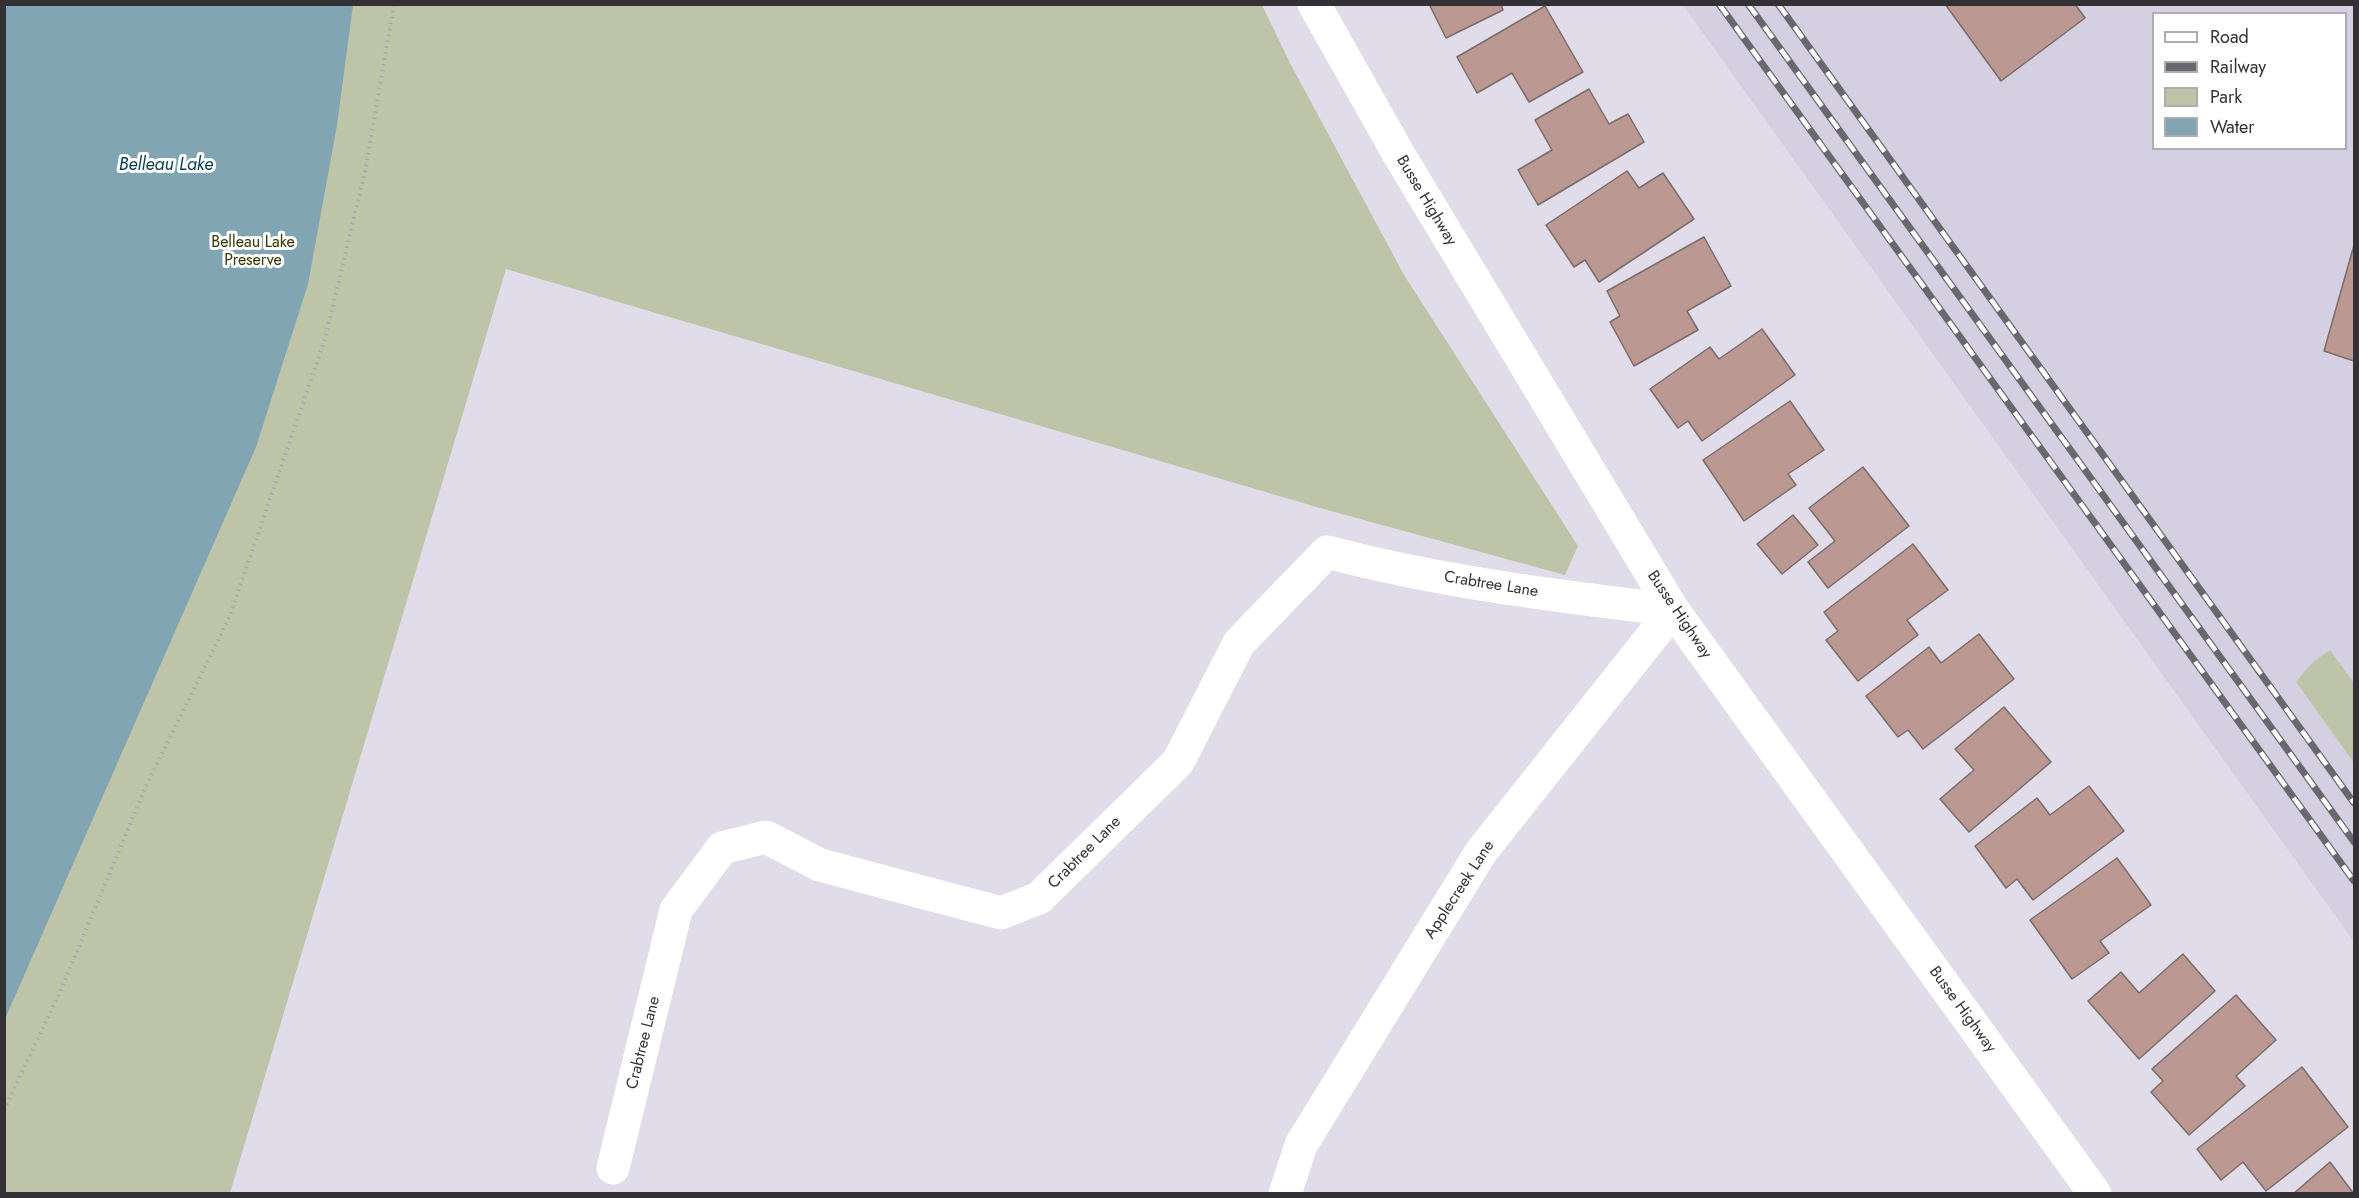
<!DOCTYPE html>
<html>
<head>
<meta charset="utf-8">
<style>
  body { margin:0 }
  #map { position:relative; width:2359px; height:1198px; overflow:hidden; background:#e0dce9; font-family:Jost,sans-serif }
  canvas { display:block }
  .frame { position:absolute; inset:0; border:6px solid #333136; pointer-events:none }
  .legend { position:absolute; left:2152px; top:12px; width:195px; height:138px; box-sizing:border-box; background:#fff; border:2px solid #adadaf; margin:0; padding:8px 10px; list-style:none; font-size:18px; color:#333136 }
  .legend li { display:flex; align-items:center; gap:12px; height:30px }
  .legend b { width:30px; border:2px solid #adadaf }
</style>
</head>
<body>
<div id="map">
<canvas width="2359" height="1198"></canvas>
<div class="frame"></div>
<ul class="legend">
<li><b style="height:8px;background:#fff"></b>Road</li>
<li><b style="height:8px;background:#6a686f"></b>Railway</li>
<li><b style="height:16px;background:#bec4a7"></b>Park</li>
<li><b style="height:16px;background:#81a5b2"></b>Water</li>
</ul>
</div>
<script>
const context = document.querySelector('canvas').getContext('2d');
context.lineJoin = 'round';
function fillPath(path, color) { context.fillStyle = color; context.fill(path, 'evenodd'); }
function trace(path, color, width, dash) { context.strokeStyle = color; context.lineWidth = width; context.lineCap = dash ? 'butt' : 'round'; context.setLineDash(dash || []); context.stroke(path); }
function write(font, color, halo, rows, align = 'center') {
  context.font = font + ' Jost,sans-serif'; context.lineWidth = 6; context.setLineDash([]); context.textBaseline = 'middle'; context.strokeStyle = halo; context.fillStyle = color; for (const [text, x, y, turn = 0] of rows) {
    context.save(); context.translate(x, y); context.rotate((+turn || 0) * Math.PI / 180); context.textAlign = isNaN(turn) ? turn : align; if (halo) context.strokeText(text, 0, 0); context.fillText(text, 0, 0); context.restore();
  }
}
fillPath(new Path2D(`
  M1683,5H2354V683L2330,650L2296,682L2354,763V942ZM2154,14H2346V148H2154Z`), '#d5cfe2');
fillPath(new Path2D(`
  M5,5H1262L1291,65L1404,275L1578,546L1565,575L1320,508L506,269L230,1193L5,1194Z
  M2330,650L2354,683V763L2296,682L2312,663Z`), '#bec4a7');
fillPath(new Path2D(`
  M5,4L353,5L337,125L308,284L256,447L5,1019Z`), '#81a5b2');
const building = new Path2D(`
  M1429,4H1501L1503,10L1446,38Z
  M1945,4H2075L2085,18L2001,81Z
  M1545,6L1583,72L1529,102L1512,73L1477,93L1457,57Z
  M1589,89L1609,124L1628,114L1644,142L1538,205L1518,170L1552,150L1535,120Z
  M1627,171L1639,188L1663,173L1694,219L1599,282L1585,260L1574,267L1546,225Z
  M1704,237L1731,286L1687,311L1698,330L1634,366L1610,322L1620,316L1607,291Z
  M2354,245V361L2324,351Z
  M1762,329L1795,375L1702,441L1688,421L1678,428L1650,389L1710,347L1719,359Z
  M1790,401L1824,450L1788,474L1796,485L1744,521L1703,460Z
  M1863,467L1909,526L1828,588L1808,562L1835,541L1809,508Z
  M1793,515L1818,545L1782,574L1757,544Z
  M1913,544L1948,590L1907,620L1918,635L1858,681L1826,640L1838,631L1824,612Z
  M1979,634L2014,679L1923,749L1908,730L1898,737L1866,696L1929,647L1941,663Z
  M2004,707L2051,762L1969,832L1940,799L1974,770L1955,749Z
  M2089,786L2124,831L2033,900L2017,879L2006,888L1975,846L2037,798L2050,815Z
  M2117,858L2151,905L2100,941L2109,953L2072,979L2030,920Z
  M2183,954L2215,991L2139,1059L2088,1001L2121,972L2139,993Z
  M2236,995L2276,1040L2236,1076L2245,1086L2189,1135L2151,1092L2163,1081L2152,1069Z
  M2302,1067L2348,1127L2266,1191L2243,1162L2221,1180L2197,1149Z
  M2330,1162L2354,1194H2293Z`);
fillPath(building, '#bb9892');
trace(building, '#7a6d6a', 1.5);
trace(new Path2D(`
  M4,1110L60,992L146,786L229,618L325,339L365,172L394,4`), '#aaa7b1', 4, [1.5, 4.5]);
trace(new Path2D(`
  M613,1168L676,910L722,848L766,837L820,865L1001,913L1039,898L1178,762L1239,643L1327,552C1441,582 1556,596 1673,610
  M1285,1194L1301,1145L1481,852L1673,610`), '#fff', 33);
trace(new Path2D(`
  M1314,4L1398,153L1673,610L2095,1194`), '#fff', 33);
const rail = new Path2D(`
  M1719,4L2354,881
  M1748,4L2354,842
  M1778,4L2354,803`);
trace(rail, '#6a686f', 7);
trace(rail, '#fff', 4.5, [14]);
write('16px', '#333136', '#fff', [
  ["Busse Highway",1426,201,59],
  ["Crabtree Lane",1491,585,9],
  ["Busse Highway",1679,615,56],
  ["Crabtree Lane",1085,853,-45],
  ["Applecreek Lane",1460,890,-57],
  ["Busse Highway",1962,1010,54],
  ["Crabtree Lane",644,1043,-76]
]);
write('16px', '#323801', '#fff', [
  ["Belleau Lake",253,243],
  ["Preserve",253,261]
]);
write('italic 18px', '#063e4d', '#fff', [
  ["Belleau Lake",166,166]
]);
</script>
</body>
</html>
